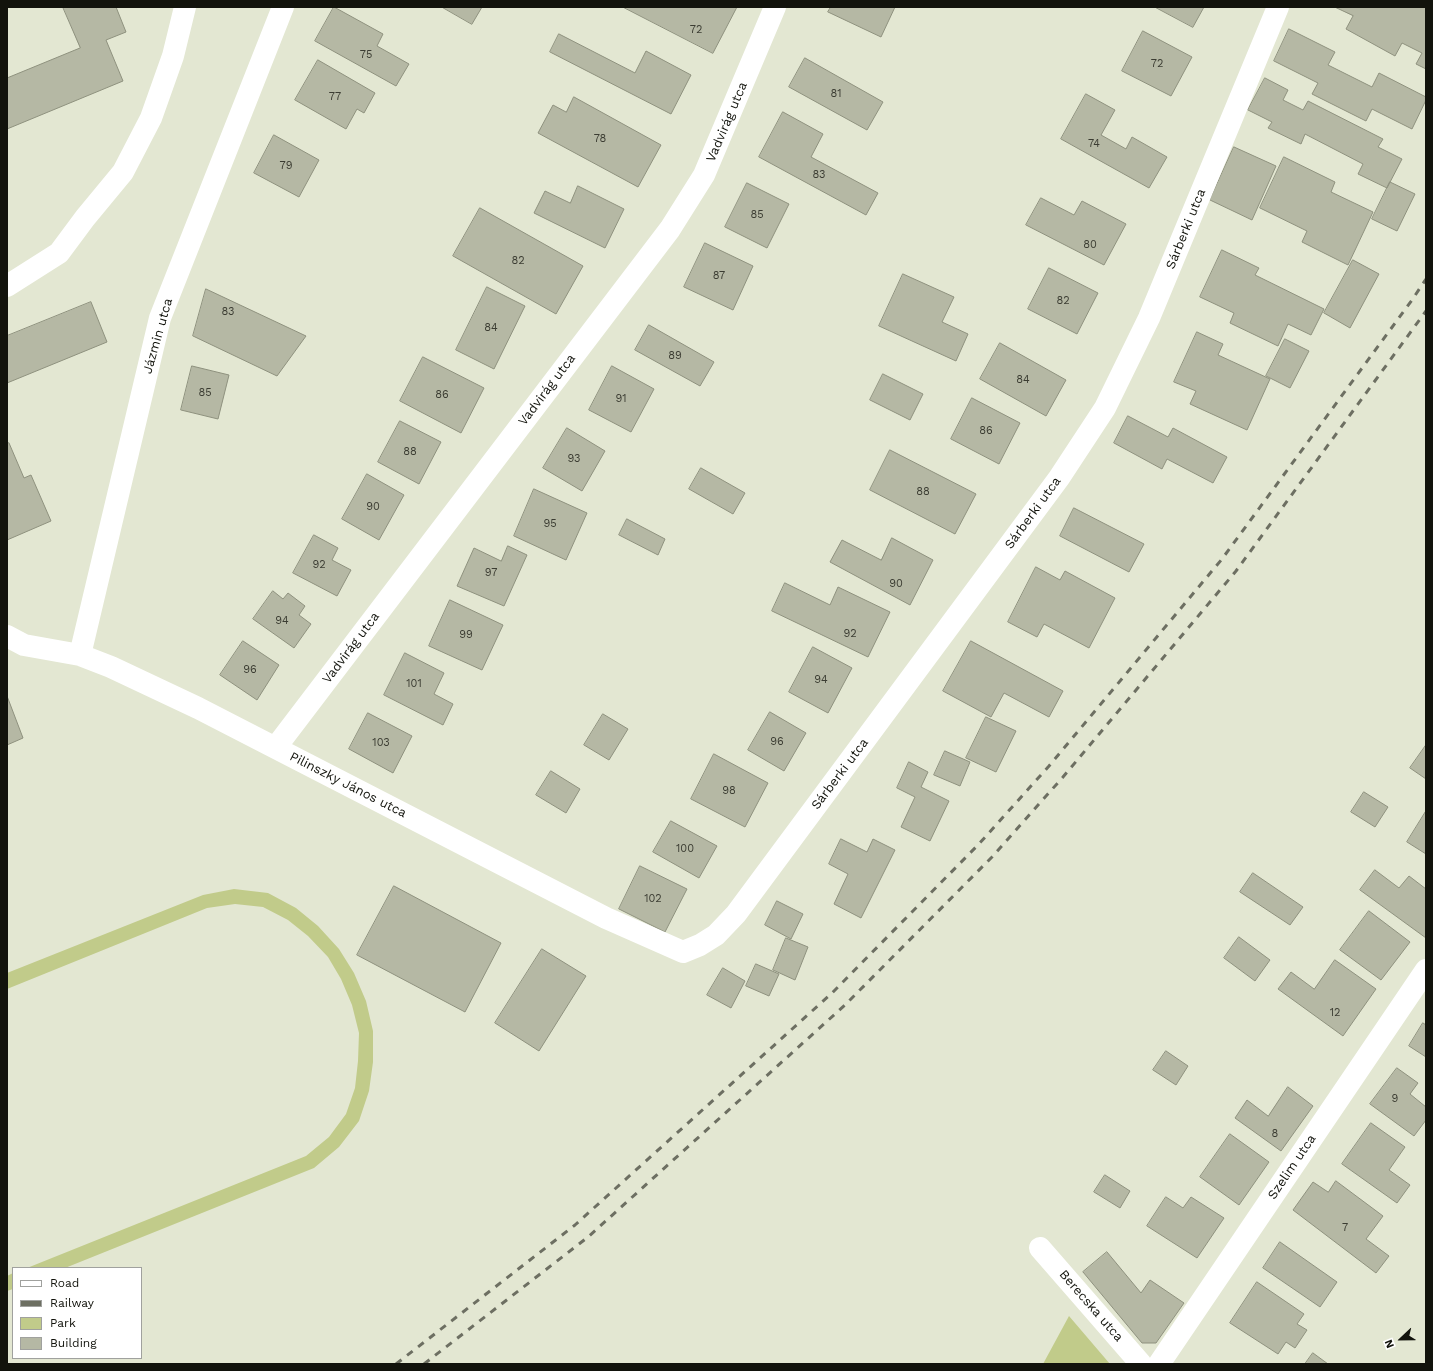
<!DOCTYPE html>
<html>
<head>
<meta charset="utf-8">
<style>
  body { margin:0 }
  #map { position:relative; width:1433px; height:1371px; overflow:hidden; background:#e3e7d2; font-family:"Work Sans",sans-serif }
  canvas { display:block }
  .frame { position:absolute; inset:0; border:8px solid #12130c; pointer-events:none }
  .legend { position:absolute; left:12px; top:1267px; width:130px; height:92px; box-sizing:border-box; background:#fff; border:1px solid #a0a19e; margin:0; padding:5px 7px; list-style:none; font-size:12px; color:#12130c }
  .legend li { display:flex; align-items:center; gap:8px; height:20px }
  .legend b { width:20px; border:1px solid #a0a19e }
  .north { position:absolute; left:1381px; top:1319px; width:40px; height:40px; -webkit-text-stroke:3px #fff; paint-order:stroke; rotate:248deg; font-size:11px; font-weight:700; line-height:16px; text-align:center; color:#12130c }
  .north::after { content:''; display:block; margin:auto; width:14px; height:18px; background:#12130c; clip-path:polygon(50% 0,100% 100%,50% 72%,0 100%) }
</style>
</head>
<body>
<div id="map">
<canvas width="1433" height="1371"></canvas>
<div class="frame"></div>
<ul class="legend">
<li><b style="height:5px;background:#fff"></b>Road</li>
<li><b style="height:5px;background:#6d6f62"></b>Railway</li>
<li><b style="height:11px;background:#c1cb8a"></b>Park</li>
<li><b style="height:11px;background:#b5b8a4"></b>Building</li>
</ul>
<div class="north">N</div>
</div>
<script>
const context = document.querySelector('canvas').getContext('2d');
context.lineJoin = 'round';
function fillPath(path, color) { context.fillStyle = color; context.fill(path, 'evenodd'); }
function trace(path, color, width, dash) { context.strokeStyle = color; context.lineWidth = width; context.lineCap = dash ? 'butt' : 'round'; context.setLineDash(dash || []); context.stroke(path); }
function write(font, color, halo, rows, align = 'center') {
  context.font = font + ' "Work Sans",sans-serif'; context.lineWidth = 4; context.setLineDash([]); context.textBaseline = 'middle'; context.strokeStyle = halo; context.fillStyle = color; for (const [text, x, y, turn = 0] of rows) {
    context.save(); context.translate(x, y); context.rotate((+turn || 0) * Math.PI / 180); context.textAlign = isNaN(turn) ? turn : align; if (halo) context.strokeText(text, 0, 0); context.fillText(text, 0, 0); context.restore();
  }
}
fillPath(new Path2D(`
  M234,889L268,893L296,908L318,926L339,949L354,973L366,1001L373,1031V1062L369,1091L359,1121L339,1147L314,1168L65,1268H27L306,1156L329,1137L346,1114L355,1088L358,1061L359,1033L352,1005L341,979L328,957L308,936L288,920L263,907L235,904L207,908L7,989V973L203,895Z
  M13,1273V1289L7,1291V1276Z
  M1069,1316L1110,1364H1043Z`), '#c1cb8a');
const building = new Path2D(`
  M63,7H116L126,32L106,40L123,81L7,129V78L80,48Z
  M334,7L383,34L377,46L409,64L396,86L315,41Z
  M442,7H482L472,24Z
  M623,7H737L713,53Z
  M831,7H895L881,37L828,12Z
  M1155,7H1204L1193,27Z
  M1335,7H1426V69L1416,64L1422,53L1402,43L1395,56L1346,29L1353,16Z
  M1289,29L1335,52L1328,65L1372,87L1379,73L1426,97V100L1412,129L1372,109L1366,121L1312,94L1318,83L1274,61Z
  M1143,31L1192,57L1171,96L1122,71Z
  M559,34L635,73L646,51L691,75L671,114L550,52Z
  M805,58L883,102L867,130L789,87Z
  M318,60L375,93L364,113L357,109L346,129L295,100Z
  M1265,78L1288,90L1283,100L1303,110L1308,101L1383,139L1378,147L1402,159L1387,188L1358,174L1363,164L1305,134L1301,144L1268,128L1272,122L1248,110Z
  M1086,94L1115,110L1101,135L1126,149L1132,137L1167,157L1149,188L1061,139Z
  M574,97L661,145L638,187L538,133L553,105L566,112Z
  M783,112L823,134L811,157L878,193L866,215L759,157Z
  M274,135L319,160L299,197L254,173Z
  M1234,147L1276,166L1252,220L1210,200Z
  M1284,157L1335,182L1331,192L1373,212L1348,265L1302,242L1307,231L1260,208Z
  M1390,182L1415,194L1397,231L1372,219Z
  M747,183L789,204L767,248L725,227Z
  M578,186L624,209L605,248L534,213L545,191L570,203Z
  M1041,198L1074,215L1082,201L1126,224L1104,265L1026,225Z
  M480,208L583,266L556,314L453,256Z
  M705,243L753,266L733,310L684,287Z
  M1222,250L1259,268L1255,275L1324,309L1311,335L1288,324L1278,346L1230,323L1234,313L1200,297Z
  M1353,260L1379,274L1350,328L1324,313Z
  M1049,268L1098,293L1077,334L1028,309Z
  M903,274L954,297L942,322L968,334L956,361L879,326Z
  M487,287L525,306L494,369L456,350Z
  M206,289L306,336L277,376L193,336Z
  M91,302L107,342L7,383V336Z
  M649,325L714,362L700,386L635,350Z
  M1197,332L1223,344L1218,355L1270,379L1247,430L1190,404L1196,391L1174,382Z
  M1285,339L1309,351L1290,388L1266,376Z
  M1000,343L1066,380L1046,416L980,379Z
  M423,357L484,388L461,433L400,401Z
  M192,366L229,375L218,419L181,410Z
  M612,366L654,389L631,432L589,410Z
  M883,374L923,394L910,420L870,400Z
  M972,398L1020,423L999,464L951,439Z
  M1128,416L1168,437L1173,428L1227,457L1213,483L1167,459L1162,469L1114,443Z
  M400,421L441,442L419,484L378,462Z
  M567,428L605,451L582,491L543,468Z
  M9,443L24,478L31,475L51,521L7,540V444Z
  M890,450L976,494L955,534L870,490Z
  M701,468L745,493L733,514L689,489Z
  M367,474L404,495L379,540L342,519Z
  M534,489L587,513L566,560L514,536Z
  M1074,508L1144,544L1129,572L1060,536Z
  M627,519L665,539L658,555L619,535Z
  M314,535L338,548L332,560L351,570L337,596L293,573Z
  M892,538L933,560L910,605L830,562L842,540L881,560Z
  M508,546L527,555L504,606L457,586L474,548L501,561Z
  M1036,567L1060,580L1065,571L1115,598L1089,648L1044,624L1037,637L1008,622Z
  M785,583L830,605L838,587L890,612L868,657L772,611Z
  M273,591L283,599L288,593L305,606L299,615L311,624L294,648L253,619Z
  M450,600L503,625L482,670L429,646Z
  M243,641L279,665L257,700L220,675Z
  M971,641L1063,691L1049,717L1004,693L991,717L943,691Z
  M813,647L852,668L828,713L789,692Z
  M405,653L444,673L434,694L453,704L443,725L384,695Z
  M7,696L23,738L7,745Z
  M770,712L806,733L784,771L748,750Z
  M368,713L412,736L393,773L349,749Z
  M603,714L628,729L609,760L584,745Z
  M986,717L1016,731L996,772L966,758Z
  M1426,745V779L1410,768Z
  M945,751L970,762L960,786L934,775Z
  M714,754L768,783L745,827L691,799Z
  M909,762L928,772L921,787L949,801L930,841L901,827L915,797L897,788Z
  M551,771L580,789L566,813L536,795Z
  M1364,792L1388,807L1375,827L1351,812Z
  M1426,811V854L1407,842Z
  M671,821L717,846L699,878L653,852Z
  M841,839L867,852L873,839L895,850L861,918L834,904L848,874L829,864Z
  M640,866L687,889L665,932L619,909Z
  M1375,870L1399,888L1409,876L1426,889V938L1360,890Z
  M1253,873L1303,907L1290,925L1240,892Z
  M394,886L501,943L465,1012L357,955Z
  M777,901L803,914L791,939L765,925Z
  M1369,911L1410,942L1381,980L1340,950Z
  M1239,937L1270,960L1255,981L1224,958Z
  M786,938L808,947L795,980L773,970Z
  M542,949L586,976L539,1051L495,1023Z
  M1335,960L1376,989L1343,1036L1278,989L1291,972L1314,989Z
  M756,964L779,974L769,996L746,986Z
  M723,968L745,981L731,1008L707,995Z
  M1423,1023L1426,1025V1057L1409,1046Z
  M1166,1051L1188,1066L1176,1085L1153,1070Z
  M1397,1068L1418,1083L1410,1094L1426,1107V1120L1414,1136L1370,1104Z
  M1288,1087L1313,1106L1281,1151L1235,1118L1247,1100L1268,1116Z
  M1371,1123L1405,1147L1389,1170L1410,1185L1397,1203L1342,1164Z
  M1230,1134L1269,1162L1239,1205L1200,1177Z
  M1105,1175L1130,1191L1120,1208L1094,1192Z
  M1336,1181L1383,1216L1366,1239L1389,1256L1376,1273L1293,1210L1313,1182L1328,1192Z
  M1166,1197L1183,1208L1191,1197L1224,1218L1197,1258L1147,1226Z
  M1280,1242L1337,1282L1320,1307L1263,1268Z
  M1107,1252L1141,1293L1150,1280L1184,1303L1156,1343H1142L1083,1272Z
  M1257,1282L1304,1314L1297,1324L1307,1330L1295,1348L1286,1342L1278,1354L1230,1323Z
  M1313,1353L1328,1364H1305Z`);
fillPath(building, '#b5b8a4');
trace(building, '#8e917e', 1);
trace(new Path2D(`
  M7,286L59,253L85,218L123,172L151,118L173,56L185,7
  M7,636L24,645L80,655L111,667L198,708L606,918L683,952L700,945L716,935L736,914L1059,478L1105,408L1149,318L1278,7
  M80,655L160,318L283,7
  M276,747L670,229L704,175L775,7
  M1040,1248L1141,1364
  M1159,1364L1426,970`), '#fff', 22);
trace(new Path2D(`
  M396,1364L575,1225L832,993L978,845L1049,766L1222,559L1412,300L1426,279
  M424,1364L588,1237L845,1005L992,857L1063,777L1236,571L1426,311`), '#6d6f62', 3, [7, 7]);
write('11px', '#3b3c32', null, [
  ["72",696,30],
  ["75",366,55],
  ["72",1157,64],
  ["81",836,94],
  ["77",335,97],
  ["78",600,139],
  ["74",1094,144],
  ["79",286,166],
  ["83",819,175],
  ["85",757,215],
  ["80",1090,245],
  ["82",518,261],
  ["87",719,276],
  ["82",1063,301],
  ["83",228,312],
  ["84",491,328],
  ["89",675,356],
  ["84",1023,380],
  ["85",205,393],
  ["86",442,395],
  ["91",621,399],
  ["86",986,431],
  ["88",410,452],
  ["93",574,459],
  ["88",923,492],
  ["90",373,507],
  ["95",550,524],
  ["92",319,565],
  ["97",491,573],
  ["90",896,584],
  ["94",282,621],
  ["92",850,634],
  ["99",466,635],
  ["96",250,670],
  ["94",821,680],
  ["101",414,684],
  ["96",777,742],
  ["103",381,743],
  ["98",729,791],
  ["100",685,849],
  ["102",653,899],
  ["12",1335,1013],
  ["9",1395,1099],
  ["8",1275,1134],
  ["7",1345,1228]
]);
write('13px', '#12130c', '#fff', [
  ["Vadvirág utca",727,122,-67],
  ["Sárberki utca",1186,229,-68],
  ["Jázmin utca",158,336,-74],
  ["Vadvirág utca",547,390,-53],
  ["Sárberki utca",1033,513,-54],
  ["Vadvirág utca",351,648,-53],
  ["Sárberki utca",840,774,-53],
  ["Pilinszky János utca",348,785,27],
  ["Szelim utca",1292,1167,-56],
  ["Berecska utca",1091,1306,49]
]);
</script>
</body>
</html>
